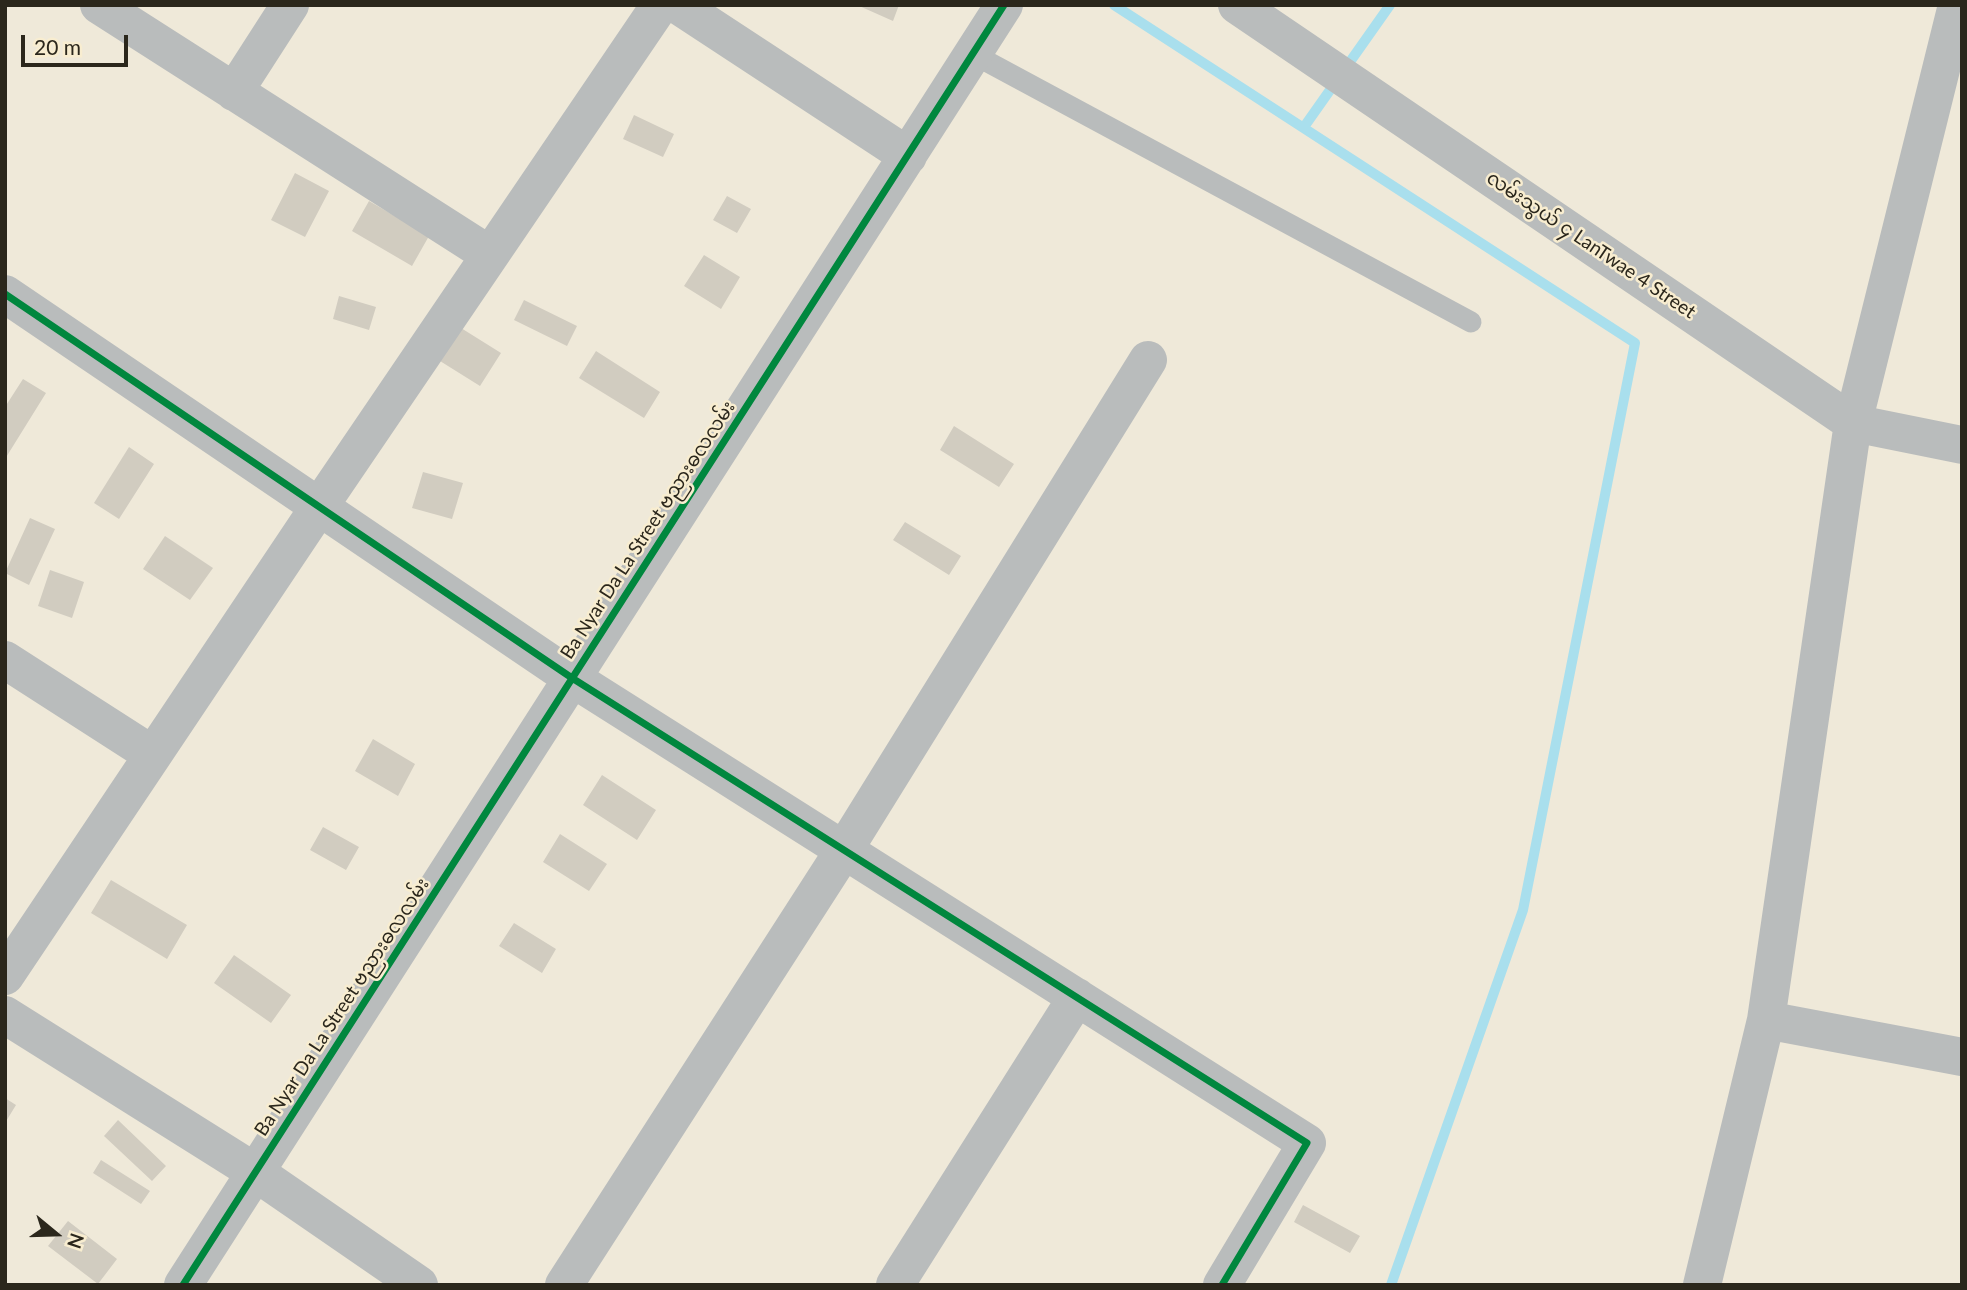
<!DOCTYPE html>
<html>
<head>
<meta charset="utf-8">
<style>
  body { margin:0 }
  #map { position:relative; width:1967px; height:1290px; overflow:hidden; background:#efe9d9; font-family:Lato,sans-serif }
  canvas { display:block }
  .frame { position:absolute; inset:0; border:7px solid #2b271c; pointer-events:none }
  .north { position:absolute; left:21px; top:1199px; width:70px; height:70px; -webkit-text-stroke:5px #f8edd0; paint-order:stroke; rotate:109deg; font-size:19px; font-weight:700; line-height:28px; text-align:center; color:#2b271c }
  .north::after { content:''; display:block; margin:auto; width:24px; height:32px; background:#2b271c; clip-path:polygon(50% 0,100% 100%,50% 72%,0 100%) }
  .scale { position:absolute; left:21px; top:35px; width:107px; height:32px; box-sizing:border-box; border:4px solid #2b271c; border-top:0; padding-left:9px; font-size:21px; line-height:24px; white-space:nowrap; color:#2b271c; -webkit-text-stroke:5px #f8edd0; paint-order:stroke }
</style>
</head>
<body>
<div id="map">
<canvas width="1967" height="1290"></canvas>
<div class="frame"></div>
<div class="north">N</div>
<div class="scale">20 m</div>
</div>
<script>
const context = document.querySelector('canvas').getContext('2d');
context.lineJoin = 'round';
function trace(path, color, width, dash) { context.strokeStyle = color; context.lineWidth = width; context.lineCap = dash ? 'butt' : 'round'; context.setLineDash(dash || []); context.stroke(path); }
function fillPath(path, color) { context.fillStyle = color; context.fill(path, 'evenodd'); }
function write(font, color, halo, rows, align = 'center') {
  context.font = font + ' Lato,"Noto Sans Myanmar",sans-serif'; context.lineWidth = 5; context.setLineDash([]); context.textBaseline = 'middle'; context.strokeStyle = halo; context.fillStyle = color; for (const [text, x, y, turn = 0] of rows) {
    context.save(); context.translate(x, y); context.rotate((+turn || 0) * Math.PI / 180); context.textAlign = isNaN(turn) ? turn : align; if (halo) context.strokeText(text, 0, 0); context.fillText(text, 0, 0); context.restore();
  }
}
trace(new Path2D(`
  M1114,5L1635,343L1523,910L1391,1285
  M1304,127L1390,5`), '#a9dfed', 10);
fillPath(new Path2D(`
  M857,5H899L893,21Z
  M634,115L674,134L663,157L623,139Z
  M295,173L329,191L305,237L271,220Z
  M727,196L751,209L737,233L713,220Z
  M369,201L429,236L412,266L352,231Z
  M704,255L740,277L721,309L684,286Z
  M339,296L376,307L369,330L333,319Z
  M524,300L577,326L567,346L514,320Z
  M461,328L501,353L480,386L440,361Z
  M596,351L660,392L644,418L579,378Z
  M23,379L46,393L5,459V407Z
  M954,426L1014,464L999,487L940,450Z
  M129,447L154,464L119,519L94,503Z
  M423,472L463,483L452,519L412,508Z
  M30,518L55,529L29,585L5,573Z
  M905,522L961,556L949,575L893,540Z
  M165,536L213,568L190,600L143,569Z
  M50,570L84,582L72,618L38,606Z
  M373,739L415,764L398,796L355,771Z
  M602,775L656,810L637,840L583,805Z
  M323,827L359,847L346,870L310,850Z
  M560,834L607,864L589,891L543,862Z
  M111,880L187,925L167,959L91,913Z
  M514,923L556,949L542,973L499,946Z
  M234,955L291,995L271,1023L214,983Z
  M5,1098L16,1105L5,1123Z
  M118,1120L166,1166L152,1181L104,1136Z
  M101,1160L150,1191L141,1204L93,1173Z
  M1303,1205L1360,1236L1350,1253L1294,1222Z
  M68,1221L117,1259L98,1284L48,1246Z`), '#d1ccc0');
trace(new Path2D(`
  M973,54L1471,322`), '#b9bcbc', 21);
trace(new Path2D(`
  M99,5L490,255
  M678,5L908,156
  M1237,5L1853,423L1962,445
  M234,92L290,5
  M5,294L572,678L1307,1143L1222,1285
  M5,660L153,755
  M5,976L319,507L660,5
  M5,1015L255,1172L419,1285
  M1766,1020L1962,1057
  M183,1285L1004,5
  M564,1285L844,850L1148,360
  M895,1285L1077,997
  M1702,1285L1766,1020L1853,423L1957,5`), '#b9bcbc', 38);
trace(new Path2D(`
  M5,294L572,678L1307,1143L1222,1285
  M183,1285L1004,5`), '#00873e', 7);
write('19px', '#2b271c', '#f8edd0', [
  ["လမ်းသွယ် ၄ LanTwae 4 Street",1591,245,34],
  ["Ba Nyar Da La Street ဗညားဓလလမ်း",648,530,-57],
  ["Ba Nyar Da La Street ဗညားဓလလမ်း",342,1007,-57]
]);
</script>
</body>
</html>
